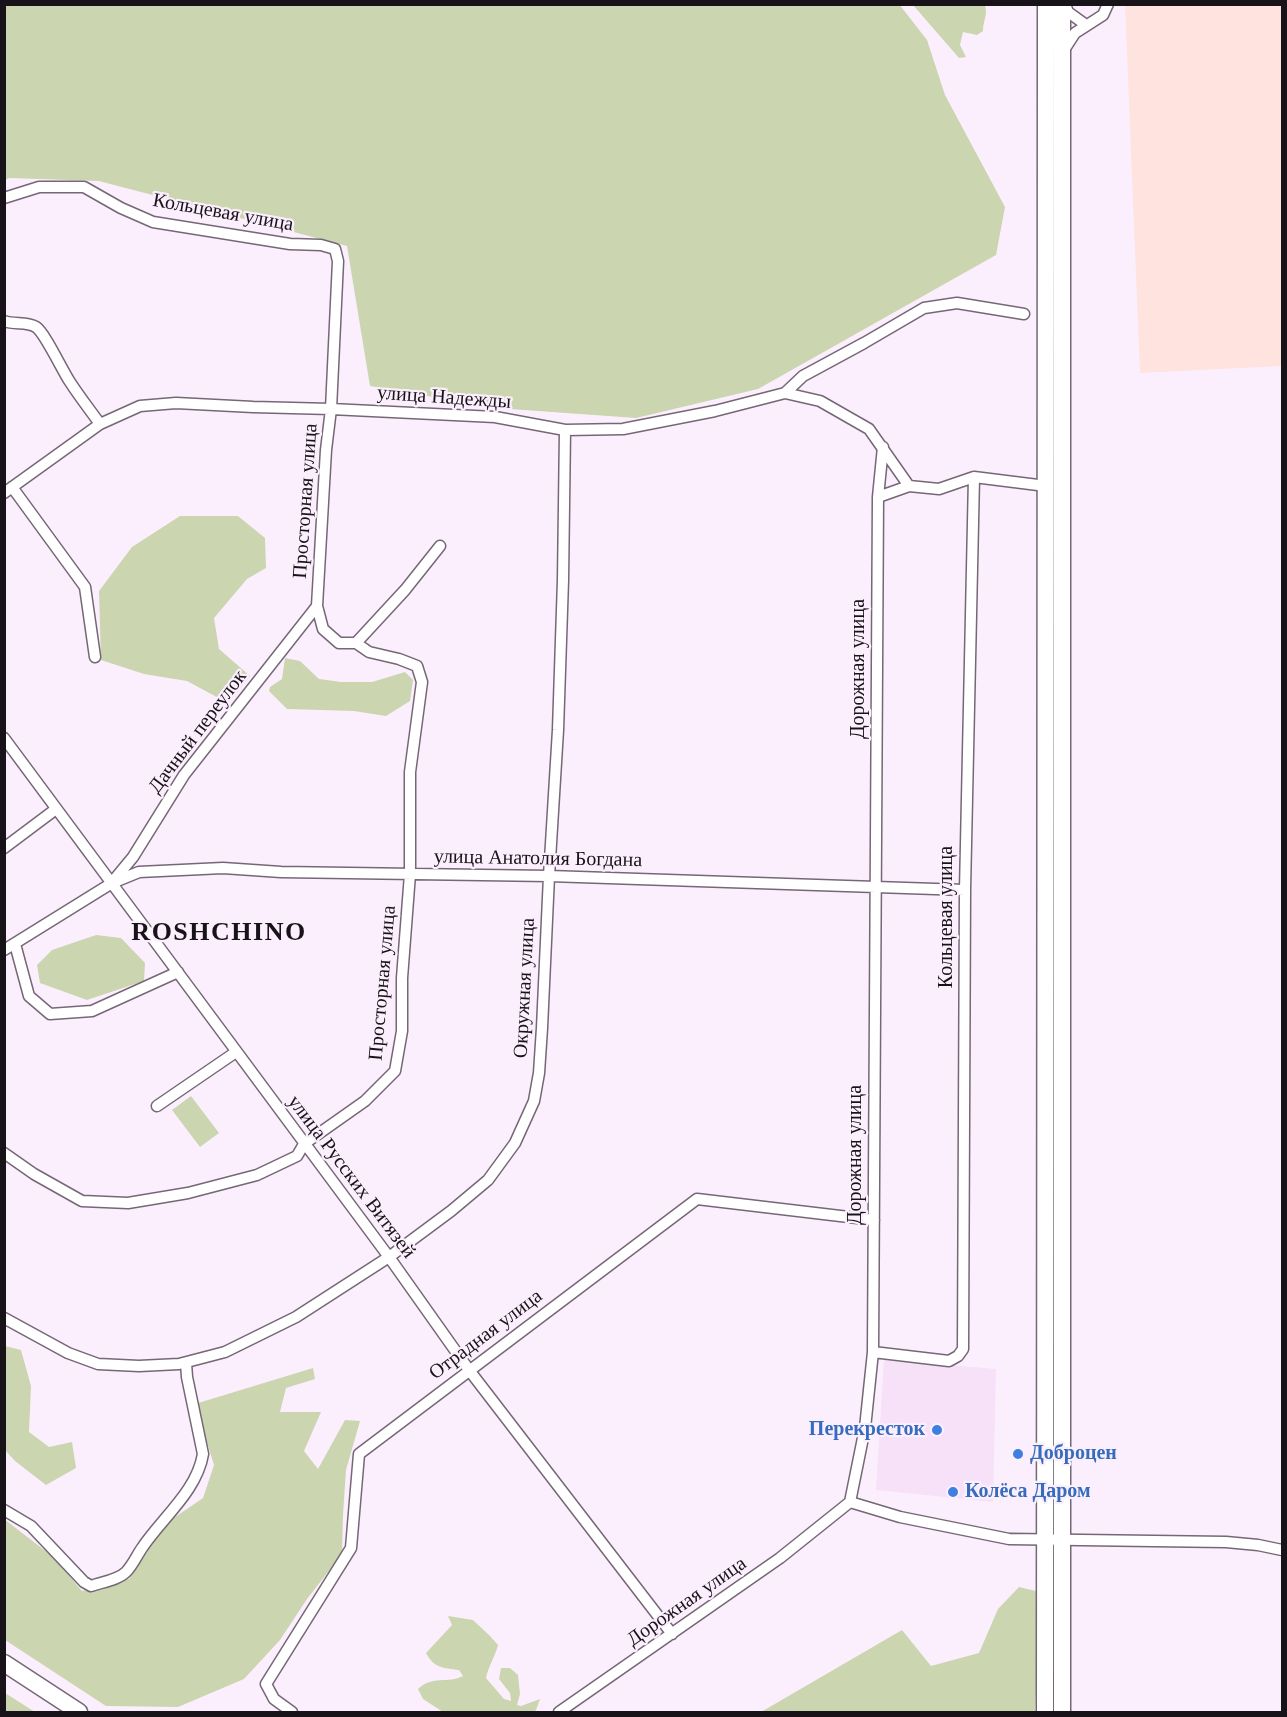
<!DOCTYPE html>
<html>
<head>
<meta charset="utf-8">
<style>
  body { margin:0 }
  #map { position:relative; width:1287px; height:1717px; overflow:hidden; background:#fceffd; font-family:"Times New Roman",serif }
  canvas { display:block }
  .frame { position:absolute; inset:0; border:6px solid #181319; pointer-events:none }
</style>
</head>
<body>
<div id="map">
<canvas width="1287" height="1717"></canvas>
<div class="frame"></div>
</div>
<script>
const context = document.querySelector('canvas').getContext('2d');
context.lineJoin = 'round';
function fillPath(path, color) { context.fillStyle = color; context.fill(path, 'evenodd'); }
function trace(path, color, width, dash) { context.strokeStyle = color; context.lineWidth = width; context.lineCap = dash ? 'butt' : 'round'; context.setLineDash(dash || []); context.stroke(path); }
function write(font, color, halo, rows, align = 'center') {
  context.font = font + ' "Times New Roman",serif'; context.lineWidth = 4.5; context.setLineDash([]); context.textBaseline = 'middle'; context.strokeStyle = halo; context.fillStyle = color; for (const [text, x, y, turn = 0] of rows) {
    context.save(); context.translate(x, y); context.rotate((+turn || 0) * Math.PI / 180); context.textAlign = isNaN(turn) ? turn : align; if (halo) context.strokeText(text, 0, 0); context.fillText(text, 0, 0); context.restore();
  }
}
fillPath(new Path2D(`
  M884,1359L996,1369L993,1502L876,1490Z`), '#f6e1f8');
fillPath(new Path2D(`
  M1125,5H1282V366L1140,373Z`), '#fee3df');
fillPath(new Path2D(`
  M899,4L927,40L945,95L1005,207L996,255L758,389L636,418L496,408L370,386L347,246L99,181L9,178L5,180V5Z
  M913,5H985C988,16 983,20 983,31L977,35L963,32L960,45L966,57L959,58Z
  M180,516H238L265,538L266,568L247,579L214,618L219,649L250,676L228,703L187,681L144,674L101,660L99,591L132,547Z
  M285,658L300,661L319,679L341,682H372L405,672L413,680L410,701L386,716L354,711L287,709L269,691L270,687L282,679Z
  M96,935L121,938L145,963L144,981L87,1000L40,983L37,965L52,950Z
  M191,1096L219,1133L200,1147L172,1110Z
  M5,1346L21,1350L31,1386L29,1432L49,1447L72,1442L76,1468L46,1485L15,1461L5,1450Z
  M313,1368L315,1379L286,1388L280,1412H321L304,1451L318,1469L345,1420L360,1421L346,1470L343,1515L342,1554L307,1599L280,1640L244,1679L178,1707L106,1706L5,1640L4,1519L52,1556L82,1591L129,1579L159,1528L203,1498L214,1465L195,1404Z
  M1019,1587L1040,1592L1035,1712H761L902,1630L931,1666L979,1653L998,1609Z
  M448,1616L473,1620L490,1636L498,1645C495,1657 488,1667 486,1678L504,1699L511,1701L510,1693L499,1679L501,1668H510L518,1675L520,1694L517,1705L521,1706L540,1699L536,1710L534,1712H443L423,1699L418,1689C432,1675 448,1684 463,1676L459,1670C443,1668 434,1668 426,1653L452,1625Z
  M4,1693H5L35,1712H5Z`), '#cbd5b0');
const minor = new Path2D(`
  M1065,4L1068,12L1086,25
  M1062,53L1075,33L1103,15L1108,4
  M4,198L39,187H84L121,208L153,222L290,244L321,245L335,249L338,261L331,409L326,450L317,606L323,629L339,643H356L369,652L399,659L417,666L422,682L410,772V874L402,978V1031L395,1071L365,1101L304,1144L297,1156L257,1175L188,1193L128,1203L82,1201L34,1174L4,1153
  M4,321C15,325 27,321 36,327C45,333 62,370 70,382C79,396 90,410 100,424
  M785,393L803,376L864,343L924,308L957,303L1024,314
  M12,487L85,587L95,657
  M4,493L100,424L140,406L176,403L253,407L331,409L495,417L565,430L623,429L715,411L785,393L820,401L869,429L909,486
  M878,497L909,486L939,489L974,477L1046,486
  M356,643L405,590L440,546
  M4,738L389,1257L469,1370L672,1634
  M4,848L56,809
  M114,880L133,857L184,775L317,606
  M15,944L29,996L50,1014L92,1011L178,972
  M4,950L112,883L139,872L223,868L281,872L549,876L965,890
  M157,1106L236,1052
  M4,1318L68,1353L98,1364L139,1366L179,1364L225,1352L296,1317L389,1257L451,1211L488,1180L515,1143L534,1101L539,1073L542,1028L549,876L558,730L563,580L565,430
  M873,1352L949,1361L958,1356L963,1349L965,890L974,477
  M850,1502L900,1517L1009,1539L1226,1542L1258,1545L1282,1550
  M4,1510L31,1526L84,1582L91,1586C102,1582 118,1580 126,1572C133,1565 137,1555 142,1548C162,1518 197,1491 203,1454L187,1377L186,1363
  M292,1712L274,1699L266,1684L351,1548L359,1454L697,1199L874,1220
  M559,1712L780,1558L850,1502L865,1428L873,1352L878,497L883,447`);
const highway = new Path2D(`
  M4,1663L79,1712
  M1045,1712L1046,4
  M1062,1712V4`);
trace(minor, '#756776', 13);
trace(highway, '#756776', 19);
trace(minor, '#fff', 10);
trace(highway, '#fff', 16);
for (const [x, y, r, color] of [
  [937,1430,6,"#3f7fe0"],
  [1018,1454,6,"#3f7fe0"],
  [953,1492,6,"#3f7fe0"]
]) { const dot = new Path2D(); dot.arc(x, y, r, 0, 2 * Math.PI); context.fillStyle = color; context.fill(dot); trace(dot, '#fceffd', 2); }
write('20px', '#181319', '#fceffd', [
  ["Кольцевая улица",223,213,10],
  ["улица Надежды",444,398,4],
  ["Просторная улица",306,501,-86],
  ["Дорожная улица",859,669,-90],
  ["Дачный переулок",198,732,-53],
  ["улица Анатолия Богдана",538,859,1],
  ["Кольцевая улица",947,917,-90],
  ["Просторная улица",383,983,-85],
  ["Окружная улица",525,988,-87],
  ["Дорожная улица",856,1155,-90],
  ["улица Русских Витязей",351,1177,53],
  ["Отрадная улица",486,1335,-37],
  ["Дорожная улица",687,1602,-35]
]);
write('bold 20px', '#366cbe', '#fceffd', [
  ["Перекресток",925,1430,"right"],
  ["Доброцен",1030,1454],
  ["Колёса Даром",965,1492]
], 'left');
context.letterSpacing = '1.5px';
write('bold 26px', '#181319', '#fceffd', [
  ["ROSHCHINO",219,933]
]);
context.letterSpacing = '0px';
</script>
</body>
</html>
